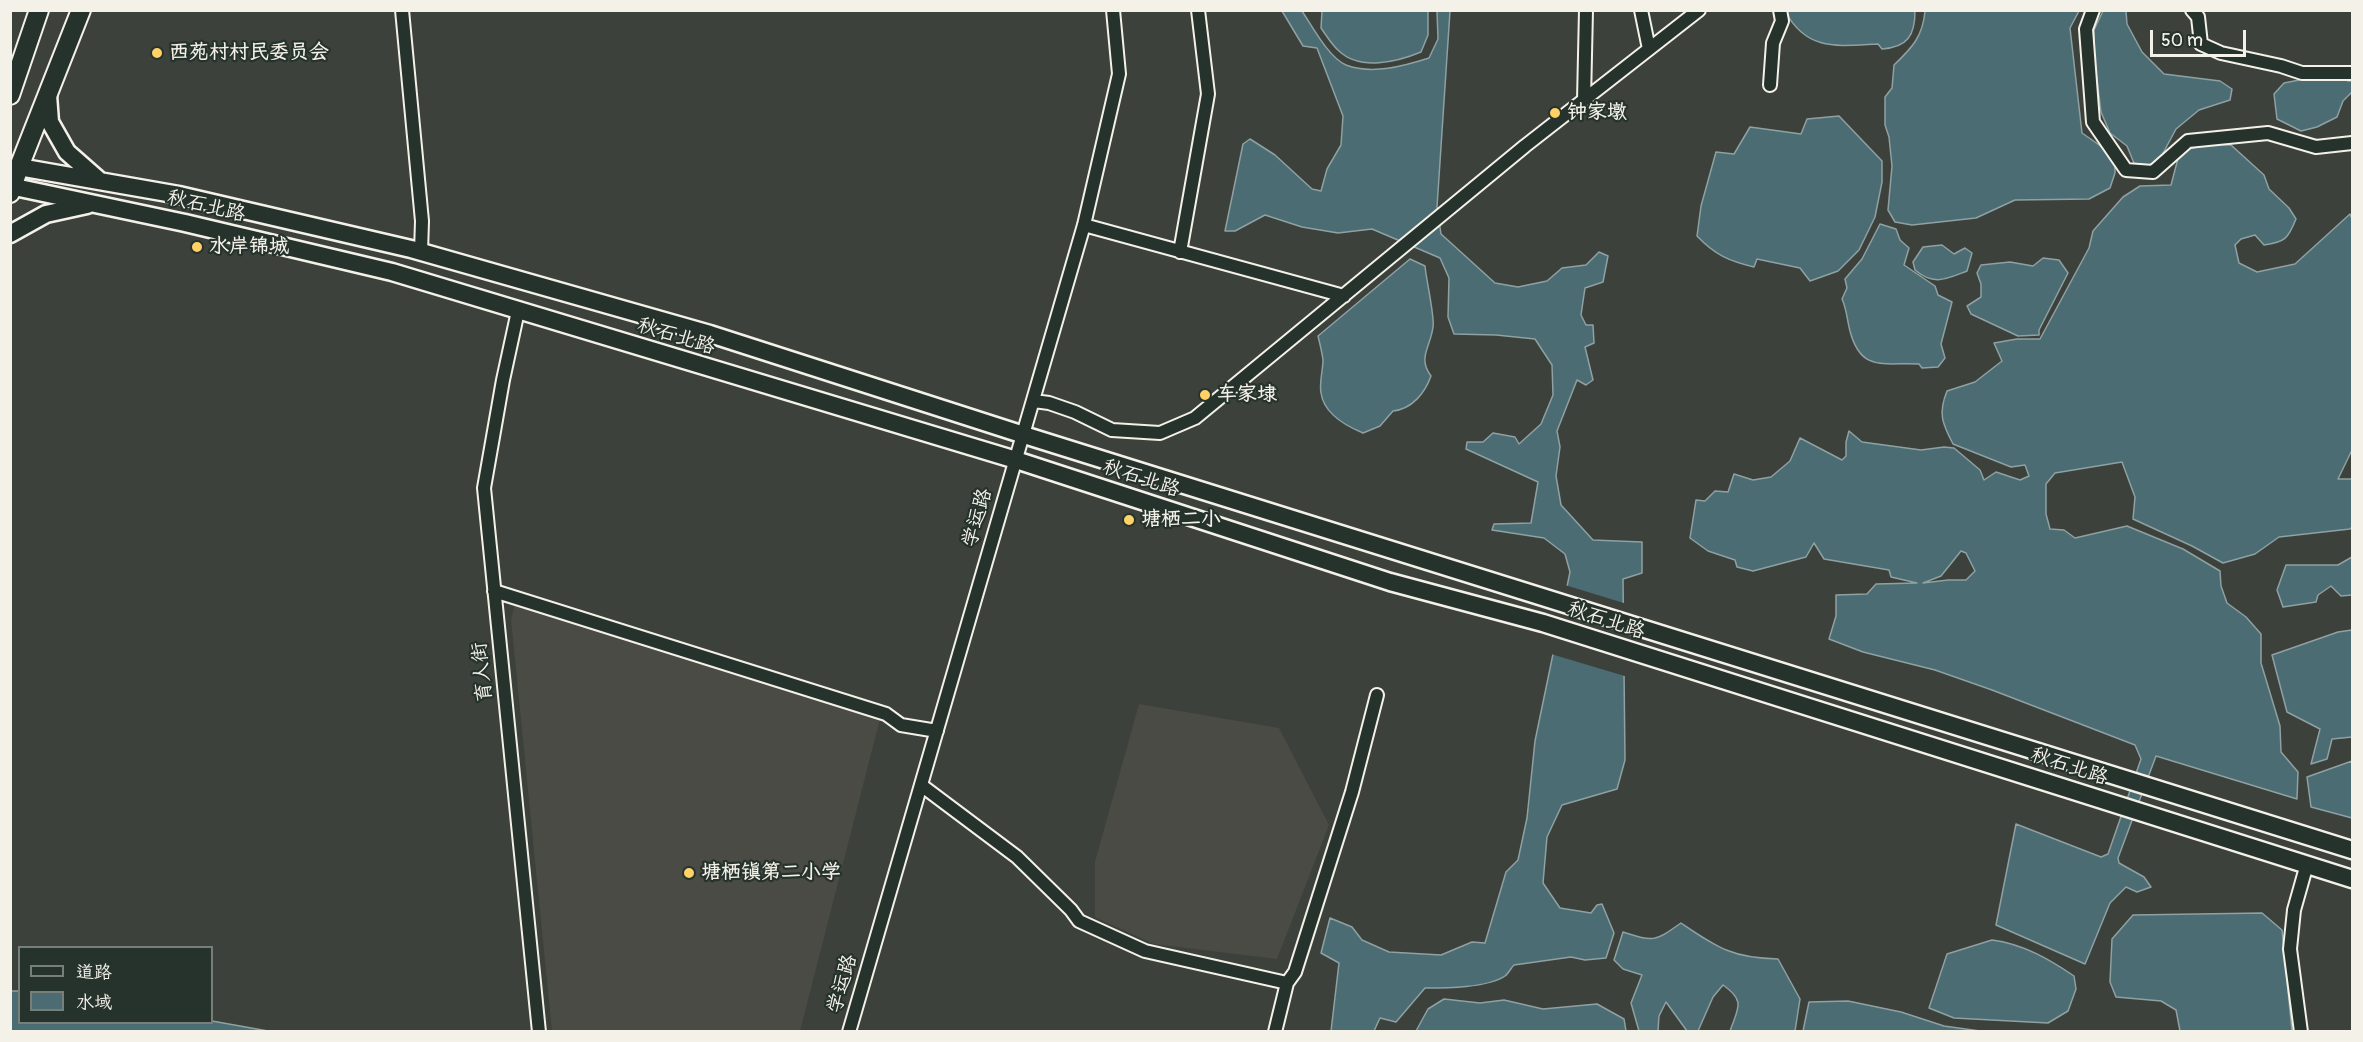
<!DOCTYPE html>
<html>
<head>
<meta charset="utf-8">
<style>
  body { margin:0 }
  #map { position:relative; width:2363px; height:1042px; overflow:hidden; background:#3c413b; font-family:Pangolin,"LXGW WenKai TC",sans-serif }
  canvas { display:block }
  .frame { position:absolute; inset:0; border:12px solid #f4f1e8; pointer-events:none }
  .legend { position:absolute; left:18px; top:946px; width:195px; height:78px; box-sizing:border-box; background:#26332d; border:2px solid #787f78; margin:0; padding:8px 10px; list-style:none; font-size:18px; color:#f4f1e8 }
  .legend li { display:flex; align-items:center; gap:12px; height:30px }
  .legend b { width:30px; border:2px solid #787f78 }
  .scale { position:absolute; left:2150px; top:30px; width:96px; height:27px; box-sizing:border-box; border:3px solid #f4f1e8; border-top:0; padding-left:8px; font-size:18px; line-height:21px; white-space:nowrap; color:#f4f1e8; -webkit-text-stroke:4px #26332d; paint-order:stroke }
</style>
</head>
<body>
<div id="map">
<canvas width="2363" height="1042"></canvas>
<div class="frame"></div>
<ul class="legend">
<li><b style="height:8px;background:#26332d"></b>道路</li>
<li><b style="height:16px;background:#4c6c73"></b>水域</li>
</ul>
<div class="scale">50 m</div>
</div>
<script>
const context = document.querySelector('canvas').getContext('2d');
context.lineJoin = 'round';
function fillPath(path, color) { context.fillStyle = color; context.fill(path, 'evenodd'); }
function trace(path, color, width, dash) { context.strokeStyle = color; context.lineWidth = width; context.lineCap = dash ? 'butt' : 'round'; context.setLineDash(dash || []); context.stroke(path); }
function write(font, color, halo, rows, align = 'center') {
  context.font = font + ' Pangolin,"LXGW WenKai TC",sans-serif'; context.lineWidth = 4.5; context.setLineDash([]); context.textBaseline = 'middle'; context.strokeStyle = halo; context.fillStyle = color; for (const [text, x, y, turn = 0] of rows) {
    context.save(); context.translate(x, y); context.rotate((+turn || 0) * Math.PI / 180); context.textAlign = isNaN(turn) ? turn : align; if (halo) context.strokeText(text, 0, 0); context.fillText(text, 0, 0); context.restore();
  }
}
fillPath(new Path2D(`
  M516,602L881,715L800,1031H552L511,619Z
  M1139,704L1279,728L1329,825L1277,959L1154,944L1095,917V862Z`), '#4b4b45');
const water = new Path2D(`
  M1282,11H1302C1312,26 1329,58 1346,65C1372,75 1404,66 1429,58L1438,39L1437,11H1450L1437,207L1441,234L1495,283L1518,287L1547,281L1562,268L1586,265L1599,252L1608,256L1603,282L1585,288L1581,315L1586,325H1593L1594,343L1585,347L1593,380L1586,385L1577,380L1557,431L1560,447L1556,476L1561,505L1593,540L1642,542V573L1623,579L1625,760L1617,789L1562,805L1547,837L1543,883L1560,908L1591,913L1597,905L1602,904L1614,933L1606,958L1585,960L1571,957L1514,965C1511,968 1508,974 1505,976C1487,988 1446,988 1425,988L1396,1022L1380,1018L1374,1031H1331L1339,963L1321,953L1330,918L1352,927L1362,940L1389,952L1441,955L1472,942L1485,943L1506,872L1518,860L1527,818L1535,741L1570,572L1565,554L1544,538L1492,530L1494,524L1531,523L1538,482L1466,449L1467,442H1483L1493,433L1515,437L1519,444L1541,424L1553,395L1552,365L1535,339L1496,335L1454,334L1448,317L1449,278L1440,258L1372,229L1338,233L1302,227L1265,215L1235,231H1225L1243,144L1250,139L1275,155L1312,189L1321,191L1327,169L1341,145L1343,116L1317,48L1303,46Z
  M1322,11H1428V35L1421,52C1397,62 1360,71 1339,51C1332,45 1326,35 1321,28Z
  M1785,11H1915C1915,35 1908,47 1882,49L1878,44C1838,46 1807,52 1785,11Z
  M1925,11H2079L2070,28L2082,133L2115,156V173L2110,188L2089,199L2015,200L1976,218L1912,225L1895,222L1888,210L1892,166L1889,137L1885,125V97L1892,88L1894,65C1912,48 1923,36 1925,11Z
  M2103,11H2126L2127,24L2142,52L2164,74L2220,81L2232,89L2230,100L2199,110L2176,129L2153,172L2138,173L2127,146L2110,133L2101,112L2094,56V30Z
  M2335,73L2348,81H2352V92L2343,101L2337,117L2317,127L2301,131L2277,119L2274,94L2284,83Z
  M1839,116L1882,161V182L1875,217L1859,250L1838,271L1810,281L1800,268L1757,259L1754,267C1729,261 1715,255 1697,236L1701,206L1716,152L1734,154L1750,127L1801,134L1807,119Z
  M2210,144L2231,145L2264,175L2269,189L2289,208L2296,219C2288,239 2285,242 2264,245L2255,235L2241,239L2235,245L2239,263L2257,272L2295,264L2350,214L2352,219V450L2338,479H2352V527L2350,529L2279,537L2255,554L2223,563L2192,546L2133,519L2135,497L2122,462L2055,473L2046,484V514L2050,529L2064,530L2075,538L2127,526L2183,549L2220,571L2221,586L2227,603L2246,617L2261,634V663L2280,726L2281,752L2298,772L2297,799L2156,756L2118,858L2119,863L2144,877L2151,887L2137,892L2126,887L2110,903L2085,964L1996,925L2016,824L2101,857L2108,854L2141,759L2135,745L1992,690L1935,670L1863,652L1829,639L1836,616V595L1867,594L1876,584L1917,583L1891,577L1889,570L1824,559L1814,543L1806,557L1753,571L1737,567L1735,560L1708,551L1690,538L1696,500L1705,501L1715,491L1728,492L1734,474L1753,480L1771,477L1790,461L1800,438L1842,460L1846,456V442L1849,431L1862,442L1921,450L1944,447L1954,448L1980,470L1984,480L1996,472L2020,480L2029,476L2025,465L2011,467L1953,444C1942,423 1938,413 1947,391L1975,382L2002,361L1994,343L2017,339H2040L2089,248L2093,231L2123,197L2140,186L2171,185L2180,151ZM1961,551L1966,553L1975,571L1966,580H1948L1923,583L1941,576Z
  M1880,224L1896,229L1900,240L1909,248L1904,265L1935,286L1938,295L1952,302L1941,344L1945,358L1938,367L1922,368L1919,364C1884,362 1861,373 1850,331C1847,320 1847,310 1842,299L1847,288L1845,279L1862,259Z
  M1942,245L1954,254L1965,248L1972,253L1967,271C1946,279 1934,286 1915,270L1913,262L1923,247Z
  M2043,258L2059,260L2068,273L2039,330V335L2018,336L1971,314L1967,306L1981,297V284L1977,273L1981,265L2010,262L2033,266Z
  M1410,259L1425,266C1426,279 1435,317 1433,327C1431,346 1417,358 1431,376C1425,393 1412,409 1393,411L1380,426L1363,433C1346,426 1324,414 1321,393C1319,383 1323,370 1323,360C1322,352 1320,344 1318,336Z
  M2352,557V595L2341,596L2331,586L2318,595L2316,602L2283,607L2277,590L2286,565H2338Z
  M2352,630V737L2332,739L2327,759L2311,764L2320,729L2287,712L2272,655L2338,632Z
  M2352,761V818L2311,807L2307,777Z
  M2262,913L2282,930L2292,1031H2180L2176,1010L2161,1001L2116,997L2110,982L2112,939L2133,915Z
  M1681,923C1718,948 1732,958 1778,959L1800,999L1795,1031H1730C1738,1008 1746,1001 1723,985L1713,997L1698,1031H1687L1666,1002L1659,1016L1658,1031H1639L1631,1003L1642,975L1623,969L1614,960L1623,932C1654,942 1654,942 1681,923Z
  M1992,940C2023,944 2049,959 2074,976L2076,989L2068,1011L2048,1023L1954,1018L1929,1008L1947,954Z
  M10,991H19L20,1022H212V1021L268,1031H11Z
  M1444,999L1480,1003L1504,1000L1543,1009L1597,1004L1624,1019L1626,1031H1416L1428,1009Z
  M1848,1001L1901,1012L1944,1026L1980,1031H1803L1809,1002Z`);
fillPath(water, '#4c6c73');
trace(water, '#8fa1a2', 1.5);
fillPath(new Path2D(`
  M1565,585L1627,604L1628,677L1551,654Z`), '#3c413b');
const minor = new Path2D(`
  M402,10L422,221L421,252
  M1641,10L1649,49
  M2093,10L2086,29L2093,122L2126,170L2153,172L2188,141L2268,133L2316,147L2352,143
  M2192,10L2198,17L2201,44L2221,53L2281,66L2302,73H2352
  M1770,85L1773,43L1782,21L1780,10
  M1584,100L1586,10
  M1084,225L1344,296
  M1180,252L1208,94L1198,10
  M518,311L503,380L484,488L539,1032
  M1034,401L1049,403L1075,412L1112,430L1160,433L1195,418L1525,146L1699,10
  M494,591L886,714L901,725L937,731
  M921,785L1017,857L1071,910L1079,921L1145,951L1287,983
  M849,1032L1084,225L1119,74L1113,10
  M1275,1032L1287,983L1295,972L1352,792L1377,695
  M2301,1032L2290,949L2294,910L2307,864`);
const major = new Path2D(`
  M48,95L50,122L67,152L100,181
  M19,167L179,195L411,249L710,334L1024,435L2352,850
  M10,186L185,223L392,272L1016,460L1390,582L1543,623L2352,879
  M10,234L46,214L87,205`);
const highway = new Path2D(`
  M10,95L39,10
  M10,193L19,167L81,10`);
trace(minor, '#f4f1e8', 16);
trace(major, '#f4f1e8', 21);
trace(highway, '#f4f1e8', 22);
trace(minor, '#26332d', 12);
trace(major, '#26332d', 16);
trace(highway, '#26332d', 18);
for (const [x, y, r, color] of [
  [157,53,6,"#ffd166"],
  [1555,113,6,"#ffd166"],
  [197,247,6,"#ffd166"],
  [1205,395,6,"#ffd166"],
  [1129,520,6,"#ffd166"],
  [689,873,6,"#ffd166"]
]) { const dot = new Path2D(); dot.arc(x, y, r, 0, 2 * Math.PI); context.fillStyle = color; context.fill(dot); trace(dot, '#26332d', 2); }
write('bold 20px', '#f4f1e8', '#26332d', [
  ["西苑村村民委员会",169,53],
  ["钟家墩",1567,113],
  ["水岸锦城",209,247],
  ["车家埭",1217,395],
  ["塘栖二小",1141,520],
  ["塘栖镇第二小学",701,873]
], 'left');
write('20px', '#f4f1e8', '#26332d', [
  ["秋石北路",206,207,13],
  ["秋石北路",676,337,17],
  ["秋石北路",1141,479,18],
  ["学运路",978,518,-74],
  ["秋石北路",1606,621,18],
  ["育人街",483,672,-96],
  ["秋石北路",2069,767,18],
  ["学运路",843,984,-74]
]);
</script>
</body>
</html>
